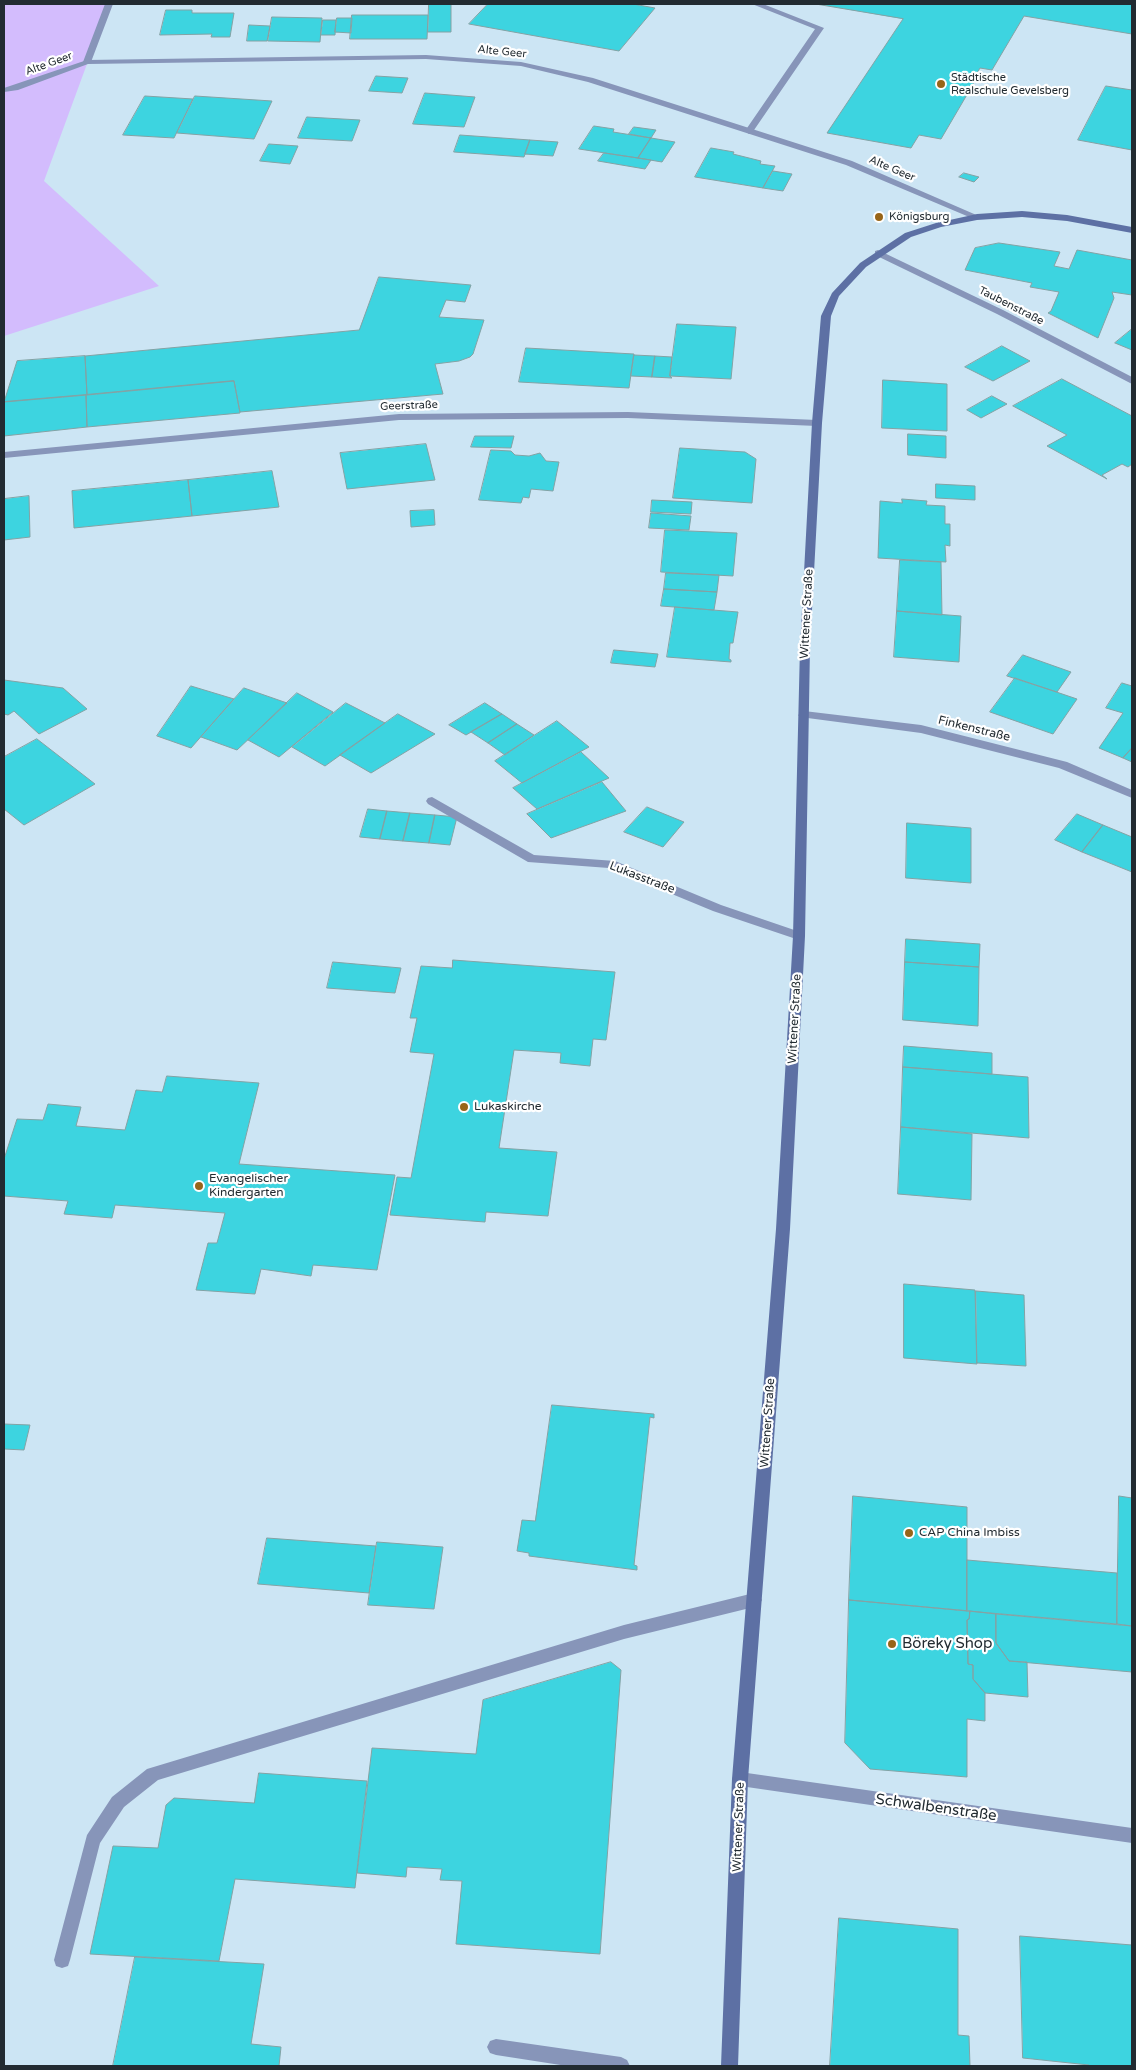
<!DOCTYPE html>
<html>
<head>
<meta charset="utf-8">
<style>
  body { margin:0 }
  #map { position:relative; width:1136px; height:2070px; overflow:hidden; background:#cce5f4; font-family:"Varela Round",sans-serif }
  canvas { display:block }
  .frame { position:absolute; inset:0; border:5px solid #222b31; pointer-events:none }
</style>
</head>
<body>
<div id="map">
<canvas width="1136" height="2070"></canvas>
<div class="frame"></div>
</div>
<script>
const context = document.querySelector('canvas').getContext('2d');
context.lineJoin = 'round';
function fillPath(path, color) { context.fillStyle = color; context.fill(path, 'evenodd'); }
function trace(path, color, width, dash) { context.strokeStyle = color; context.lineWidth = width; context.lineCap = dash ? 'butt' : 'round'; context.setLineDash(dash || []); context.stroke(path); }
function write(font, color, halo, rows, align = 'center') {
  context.font = font + ' "Varela Round",sans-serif'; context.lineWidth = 4.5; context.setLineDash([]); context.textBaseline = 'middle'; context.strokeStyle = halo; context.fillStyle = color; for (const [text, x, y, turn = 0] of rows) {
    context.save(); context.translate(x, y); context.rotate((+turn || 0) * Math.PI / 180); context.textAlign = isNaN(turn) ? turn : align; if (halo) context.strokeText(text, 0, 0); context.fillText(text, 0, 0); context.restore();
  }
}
fillPath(new Path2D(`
  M4,4H109L44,181L159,286L4,336Z`), '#d3bcfd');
const building = new Path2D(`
  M429,4H451V32H428Z
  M488,4H633L655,8L619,51L469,24Z
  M816,4H1132V34L1024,16L992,70L980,68L973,80L975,81L941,139L919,135L911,148L827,133L903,19Z
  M166,10H192V13H234L230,37H211L212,34L160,35Z
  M352,15H428L427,39H350Z
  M272,17L322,18L320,42L268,41Z
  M337,18H352L351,33L335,32Z
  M323,20H336L335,35H321Z
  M249,25L270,26L267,41H247Z
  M376,76L408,78L402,93L369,91Z
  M1106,86L1132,90V150L1078,140Z
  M425,93L475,97L464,127L413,124Z
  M145,96L193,99L174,138L123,135Z
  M195,96L272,101L254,139L177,133Z
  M307,117L360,120L352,141L298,138Z
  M594,126L614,129L613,132L651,138L638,158L579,149Z
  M634,127L656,130L651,138L629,134Z
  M460,135L530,140L524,157L454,152Z
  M651,138L675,142L662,162L638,158Z
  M530,140L558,142L553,156L525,154Z
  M269,144L298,146L290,164L260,161Z
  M711,148L734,152L733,154L761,161L760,164L775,166L763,188L695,177Z
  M604,153L638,158L651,160L645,169L598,161Z
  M773,171L792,174L783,191L763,188Z
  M964,173L979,177L974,182L959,177Z
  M999,243L1060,252L1054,266L1069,269L1077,250L1132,260V295L1112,292L1114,298L1098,338L1048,313L1051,311L1059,292L1030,287L1032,283L965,270L975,248Z
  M379,277L471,285L465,302L446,300L439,317L484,320L473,354L470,357L459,361L435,364L443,394L240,412L234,381L87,395L85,356L359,330Z
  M677,324L736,327L731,379L670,376Z
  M1132,329V350L1115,343Z
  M1002,346L1030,361L993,381L965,367Z
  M526,348L634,354L629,388L519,382Z
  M634,355L655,356L652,377L631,376Z
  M85,356L87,395L4,402L17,361Z
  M655,356L672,357L670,376L672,378L652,377Z
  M1062,379L1132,416V464L1128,467L1122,464L1102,475L1107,479L1047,446L1067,435L1013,406Z
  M883,380L947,384V431L882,428Z
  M234,381L240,413L87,427L86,395Z
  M86,395L87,427L4,436V402Z
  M992,396L1007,404L981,418L967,410Z
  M908,434L946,436V458L908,455Z
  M475,436H514L511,448L471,447Z
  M426,444L435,480L347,489L340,453Z
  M680,448L745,452L756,459L752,503L673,498Z
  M491,450L511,451L515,455L529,456L540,453L546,461L559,462L553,491L531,489L529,498L523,497L521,503L479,500Z
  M272,471L279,507L192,516L188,480Z
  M188,480L192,516L74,528L72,491Z
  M936,484L975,486V500L936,498Z
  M29,496L30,537L4,540V499Z
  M902,499L927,501L926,505L945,506V524H950V546L945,545L946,562L878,558L880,501L902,503Z
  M652,500L692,502L691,514L651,512Z
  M434,510L435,525L411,527L410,511Z
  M651,513L691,516L689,530L649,528Z
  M665,530L737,533L733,576L661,572Z
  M900,560L941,562L942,615L897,611Z
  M666,573L719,575L717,592L664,589Z
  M664,589L717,592L714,610L661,606Z
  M675,607L738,612L733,643H730L729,659L731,660V662L667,657Z
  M897,611L961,616L959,662L894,657Z
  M614,650L658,654L655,667L611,663Z
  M1023,655L1071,672L1057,692L1007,676Z
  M1015,678L1077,699L1053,734L990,712Z
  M4,680L63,688L87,709L39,734L14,711L8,715L4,714Z
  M1122,683L1132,686V748L1123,758L1099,748L1123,713L1106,708Z
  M191,686L234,699L191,748L157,736Z
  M244,688L287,703L237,750L201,737Z
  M297,693L333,712L279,757L248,740Z
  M346,703L385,723L325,766L292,747Z
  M485,703L502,714L466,735L449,725Z
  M398,714L435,734L371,773L340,755Z
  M502,714L517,724L488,743L471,732Z
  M557,721L589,747L522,783L495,761Z
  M517,724L534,735L505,755L488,743Z
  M37,739L95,784L24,825L4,809V757Z
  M1132,748V762L1123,758Z
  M581,752L609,778L537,809L513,788Z
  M602,782L626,811L551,838L527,814Z
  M647,807L684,822L663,847L624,832Z
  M368,809L387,811L380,839L360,837Z
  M387,811L410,813L403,841L380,839Z
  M410,813L435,815L429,843L403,841Z
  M1077,814L1103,825L1082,852L1055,840Z
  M435,815L457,817L450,845L429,843Z
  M907,823L971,828V883L906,878Z
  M1103,825L1132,837V872L1082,852Z
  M906,939L980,944L979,967L905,962Z
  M453,960L615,972L606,1040L593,1039L590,1066L560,1063L561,1053L514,1050L499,1148L557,1152L548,1216L486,1212L485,1222L390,1215L397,1177L411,1178L434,1054L410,1052L417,1018H410L421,966L452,968Z
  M333,962L401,968L395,993L327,988Z
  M905,962L979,967L978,1026L903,1020Z
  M904,1046L992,1053V1074L903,1067Z
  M903,1067L1028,1077L1029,1138L901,1127Z
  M167,1076L259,1083L239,1164L395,1175L377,1270L313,1265L311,1276L261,1269L255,1294L196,1290L208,1243H217L225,1213L115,1205L112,1218L64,1214L68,1201L4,1196V1159L17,1119L43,1120L48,1104L81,1107L76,1126L125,1130L136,1090L162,1092Z
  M901,1127L972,1134L971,1200L898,1194Z
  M904,1284L975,1290L977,1364L904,1358Z
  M976,1291L1024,1295L1026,1366L977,1363Z
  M552,1405L654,1414V1418L650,1417L634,1565L637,1566V1570L529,1556V1553L517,1551L522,1520L535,1521Z
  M4,1424L30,1425L24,1450L4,1449Z
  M853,1496L967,1507V1611L849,1600Z
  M1119,1496L1132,1498V1626L1117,1624Z
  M267,1538L376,1546L369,1593L258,1584Z
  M377,1542L443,1547L434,1609L368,1605Z
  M967,1560L1117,1573V1624L967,1611Z
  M849,1600L970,1611L969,1619L967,1620L968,1664L973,1665V1679L985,1693V1721L967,1719V1777L870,1769L845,1743Z
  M970,1611L996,1614V1643L1009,1661L1027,1662L1028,1697L985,1693L973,1679V1665L968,1664L967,1620L969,1619Z
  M996,1614L1132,1626V1672L1009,1661L996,1643Z
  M611,1662L621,1670L600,1954L456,1944L462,1881L440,1880L442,1869L407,1867L406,1877L357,1873L372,1748L476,1754L483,1700Z
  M259,1773L367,1781L355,1888L235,1879L219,1961L90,1954L113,1846L158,1848L166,1805L174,1798L254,1803Z
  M839,1918L958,1929V2035L969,2036L970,2066H830Z
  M1020,1936L1132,1945V2066H1089V2065L1023,2058Z
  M135,1957L264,1964L251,2044L281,2047L279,2066H113Z`);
fillPath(building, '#3dd4e0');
trace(building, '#83a2a4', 1);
fillPath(new Path2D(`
  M105,4H113L91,62L84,64L83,62Z
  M752,4H763L824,28L752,133L749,134L745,131L815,29Z
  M754,1593L759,1595L762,1600L759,1605L754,1607L624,1639L158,1780L124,1807L100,1843L70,1960L68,1966L62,1968L56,1966L54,1960L87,1835L112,1797L147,1769L624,1625Z
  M496,2039L621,2057L627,2060L630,2066H567L496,2055L490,2053L487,2047L490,2041Z`), '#8795b9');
fillPath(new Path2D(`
  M426,55L521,62L593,78L852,161L981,217L974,219L846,165L588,82L521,66L426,59L88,64L18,90L4,92V88L87,60Z
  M878,250L1003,310L1132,377V384L997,314L875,255V251Z
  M628,412L817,420L822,423L817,426L628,418L399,420L4,458V452L399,414Z
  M804,711L921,725L1067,762L1132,790V798L1059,768L921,733L800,717L798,715Z
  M432,797L534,855L615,861L721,905L803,933L805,936L799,940L713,911L609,868L528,862L428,804L426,801L428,798Z
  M740,1772L1132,1828V1843L740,1786L734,1784L732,1779L734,1774Z`), '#8795b9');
fillPath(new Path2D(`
  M1022,211L1067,215L1132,227V233L1067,221L1022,217L977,220L941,227L911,237L866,267L839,296L831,316L822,423L810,647L805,936L790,1229L748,1779L738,2066H721L732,1779L776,1229L793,936L800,647L812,423L821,316L832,293L860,263L905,233L936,223L977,214Z`), '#5d70a4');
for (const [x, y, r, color] of [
  [941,84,5,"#986519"],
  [879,217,5,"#986519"],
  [464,1107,5,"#986519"],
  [199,1186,5,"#986519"],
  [909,1533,5,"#986519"],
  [892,1644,5,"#986519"]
]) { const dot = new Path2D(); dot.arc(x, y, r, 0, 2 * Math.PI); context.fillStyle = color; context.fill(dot); trace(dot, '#fff', 2); }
write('11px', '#222b31', '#fff', [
  ["Alte Geer",502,52,6],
  ["Alte Geer",49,64,-20],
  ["Alte Geer",892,169,23],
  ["Taubenstraße",1011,306,27],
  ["Geerstraße",409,406,-2]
]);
write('11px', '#222b31', '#fff', [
  ["Städtische",951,78],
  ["Realschule Gevelsberg",951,91],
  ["Königsburg",889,217]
], 'left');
write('12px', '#222b31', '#fff', [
  ["Wittener Straße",807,614,-87],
  ["Finkenstraße",974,729,14],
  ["Lukasstraße",642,878,21],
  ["Wittener Straße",795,1019,-87],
  ["Wittener Straße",768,1423,-86],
  ["Wittener Straße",739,1827,-88]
]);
write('12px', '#222b31', '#fff', [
  ["Lukaskirche",474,1107],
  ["Evangelischer",209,1179],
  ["Kindergarten",209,1193],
  ["CAP China Imbiss",919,1533]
], 'left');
write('15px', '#222b31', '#fff', [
  ["Böreky Shop",902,1644]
], 'left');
write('15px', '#222b31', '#fff', [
  ["Schwalbenstraße",936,1808,8]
]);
</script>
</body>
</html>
